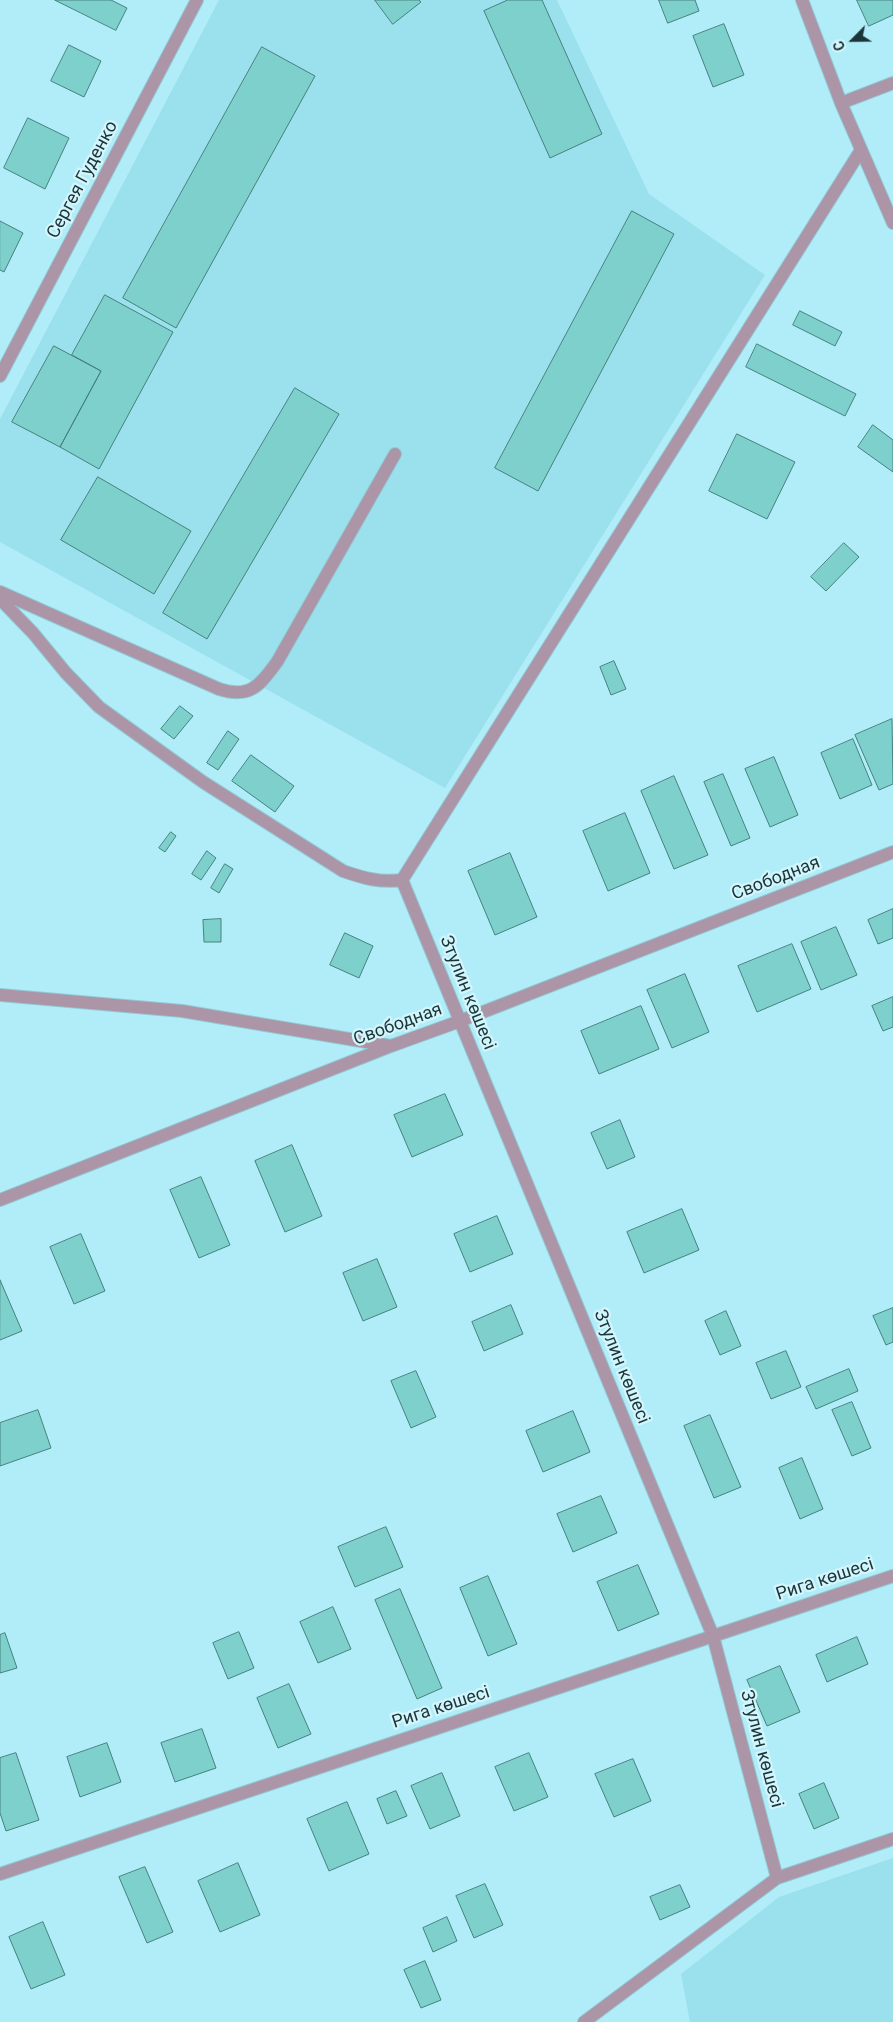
<!DOCTYPE html>
<html>
<head>
<meta charset="utf-8">
<style>
  body { margin:0 }
  #map { position:relative; width:893px; height:2022px; overflow:hidden; background:#b1edf9; font-family:Roboto,sans-serif }
  canvas { display:block }
  .north { position:absolute; left:828px; top:15px; width:50px; height:50px; -webkit-text-stroke:4px #d3f6fd; paint-order:stroke; rotate:247deg; font-size:14px; font-weight:700; line-height:20px; text-align:center; color:#1c3539 }
  .north::after { content:''; display:block; margin:auto; width:18px; height:22px; background:#1c3539; clip-path:polygon(50% 0,100% 100%,50% 72%,0 100%) }
</style>
</head>
<body>
<div id="map">
<canvas width="893" height="2022"></canvas>
<div class="north">С</div>
</div>
<script>
const context = document.querySelector('canvas').getContext('2d');
context.lineJoin = 'round';
function fillPath(path, color) { context.fillStyle = color; context.fill(path, 'evenodd'); }
function trace(path, color, width, dash) { context.strokeStyle = color; context.lineWidth = width; context.lineCap = dash ? 'butt' : 'round'; context.setLineDash(dash || []); context.stroke(path); }
function write(font, color, halo, rows, align = 'center') {
  context.font = font + ' Roboto,sans-serif'; context.lineWidth = 4.5; context.setLineDash([]); context.textBaseline = 'middle'; context.strokeStyle = halo; context.fillStyle = color; for (const [text, x, y, turn = 0] of rows) {
    context.save(); context.translate(x, y); context.rotate((+turn || 0) * Math.PI / 180); context.textAlign = isNaN(turn) ? turn : align; if (halo) context.strokeText(text, 0, 0); context.fillText(text, 0, 0); context.restore();
  }
}
fillPath(new Path2D(`
  M219,0H557L649,194L765,275L445,788L0,542V419Z
  M893,1858V2022H690L681,1974L779,1897Z`), '#9be0ed');
const building = new Path2D(`
  M55,0H111L127,8L116,30Z
  M375,0H419L421,2L393,24Z
  M508,0H542L602,134L550,158L484,11Z
  M659,0H695L699,11L668,23Z
  M857,0H893V15L869,26Z
  M724,24L744,75L713,87L693,36Z
  M69,45L101,61L84,97L51,81Z
  M262,47L315,76L176,328L123,298Z
  M28,118L69,138L45,189L4,168Z
  M632,211L674,234L538,491L495,468Z
  M0,221L23,233L4,272L0,270Z
  M105,295L173,332L99,469L60,447L101,371L72,355Z
  M800,311L842,332L835,346L793,325Z
  M757,344L856,394L845,416L746,367Z
  M54,346L101,371L60,447L12,422Z
  M295,388L339,414L207,639L163,613Z
  M873,425L893,440V472L858,447Z
  M737,434L795,462L767,519L709,491Z
  M98,477L191,531L154,594L61,540Z
  M844,543L859,557L826,591L811,577Z
  M614,661L626,689L611,695L600,667Z
  M180,706L193,716L174,739L161,729Z
  M892,719L893,784L879,790L855,735Z
  M228,731L239,739L218,770L207,763Z
  M853,739L872,785L840,799L821,753Z
  M251,755L294,786L275,812L232,781Z
  M774,757L798,815L770,827L745,769Z
  M723,774L750,838L731,846L704,782Z
  M674,776L708,855L674,869L641,791Z
  M625,813L650,873L608,891L583,831Z
  M171,832L176,836L165,852L159,848Z
  M207,851L216,858L201,880L192,874Z
  M510,853L537,917L495,935L468,871Z
  M225,864L233,869L219,893L211,888Z
  M893,909V938L878,944L868,920Z
  M221,919V942H204L203,920Z
  M836,927L857,975L821,990L801,942Z
  M345,933L373,946L359,978L330,965Z
  M792,944L811,989L757,1012L738,966Z
  M685,974L709,1032L672,1048L647,990Z
  M893,997V1027L883,1031L872,1006Z
  M641,1006L659,1049L599,1074L581,1031Z
  M445,1094L463,1135L412,1157L394,1115Z
  M620,1120L635,1157L607,1169L591,1133Z
  M292,1145L322,1216L285,1232L255,1161Z
  M201,1177L230,1245L199,1258L170,1190Z
  M682,1209L699,1250L644,1273L627,1232Z
  M497,1216L513,1254L470,1272L454,1234Z
  M81,1234L105,1291L74,1304L50,1247Z
  M377,1259L397,1307L363,1321L343,1273Z
  M0,1280L22,1331L0,1340Z
  M511,1305L523,1334L484,1351L472,1322Z
  M893,1308V1342L886,1345L873,1316Z
  M726,1311L741,1346L720,1355L705,1321Z
  M786,1351L801,1387L771,1399L756,1363Z
  M849,1369L858,1391L816,1409L806,1387Z
  M416,1371L436,1417L411,1428L391,1381Z
  M852,1402L871,1448L852,1456L832,1410Z
  M38,1410L51,1448L0,1466V1423Z
  M573,1411L590,1452L543,1472L526,1431Z
  M710,1415L741,1487L714,1498L684,1426Z
  M802,1458L823,1509L800,1519L779,1468Z
  M601,1496L617,1533L573,1552L557,1514Z
  M386,1527L403,1567L355,1587L338,1547Z
  M638,1565L659,1614L618,1631L597,1582Z
  M488,1576L517,1644L488,1656L460,1588Z
  M400,1589L442,1688L417,1699L375,1600Z
  M333,1607L351,1649L318,1663L300,1622Z
  M239,1632L254,1668L228,1679L213,1643Z
  M5,1633L17,1668L0,1673V1635Z
  M857,1637L868,1664L827,1682L816,1655Z
  M780,1666L800,1712L767,1726L747,1680Z
  M289,1684L311,1734L278,1748L257,1698Z
  M202,1729L216,1768L175,1782L161,1743Z
  M107,1743L121,1782L80,1797L67,1757Z
  M16,1753L39,1820L6,1831L0,1813V1758Z
  M529,1753L548,1797L514,1811L495,1767Z
  M633,1759L651,1801L614,1817L595,1774Z
  M442,1773L460,1816L430,1829L411,1786Z
  M824,1783L839,1818L814,1829L799,1794Z
  M396,1791L407,1816L387,1824L377,1799Z
  M347,1802L369,1854L329,1871L307,1819Z
  M238,1863L260,1915L220,1932L198,1881Z
  M145,1867L173,1932L147,1943L119,1877Z
  M485,1884L503,1925L474,1938L456,1896Z
  M680,1885L690,1907L660,1920L650,1897Z
  M447,1917L457,1941L433,1952L423,1928Z
  M43,1922L65,1975L31,1989L9,1937Z
  M425,1961L441,2000L421,2008L404,1970Z`);
fillPath(building, '#7ed0cc');
trace(building, '#46817e', 1);
const service = new Path2D(`
  M0,376L197,0
  M0,592L219,689C250,699 259,686 277,662L395,454
  M0,599L33,633L66,673L99,707L203,782L343,871C363,878 380,883 402,880L861,150`);
const minor = new Path2D(`
  M802,0L841,103L893,223
  M841,103L893,83
  M402,880L713,1636L777,1878
  M0,995L182,1011L391,1046
  M0,1200L391,1046L460,1021L893,852
  M0,1874L893,1576
  M584,2022L777,1878L893,1839`);
trace(service, '#93c8d3', 14);
trace(minor, '#93c8d3', 14);
trace(service, '#ab95a7', 12);
trace(minor, '#ab95a7', 12);
write('18px', '#1c3539', '#d3f6fd', [
  ["Сергея Гуденко",83,180,-62],
  ["Свободная",776,879,-21],
  ["Зтулин көшесі",467,993,68],
  ["Свободная",398,1025,-20],
  ["Зтулин көшесі",621,1367,68],
  ["Рига көшесі",825,1580,-18],
  ["Рига көшесі",441,1708,-18],
  ["Зтулин көшесі",761,1749,75]
]);
</script>
</body>
</html>
